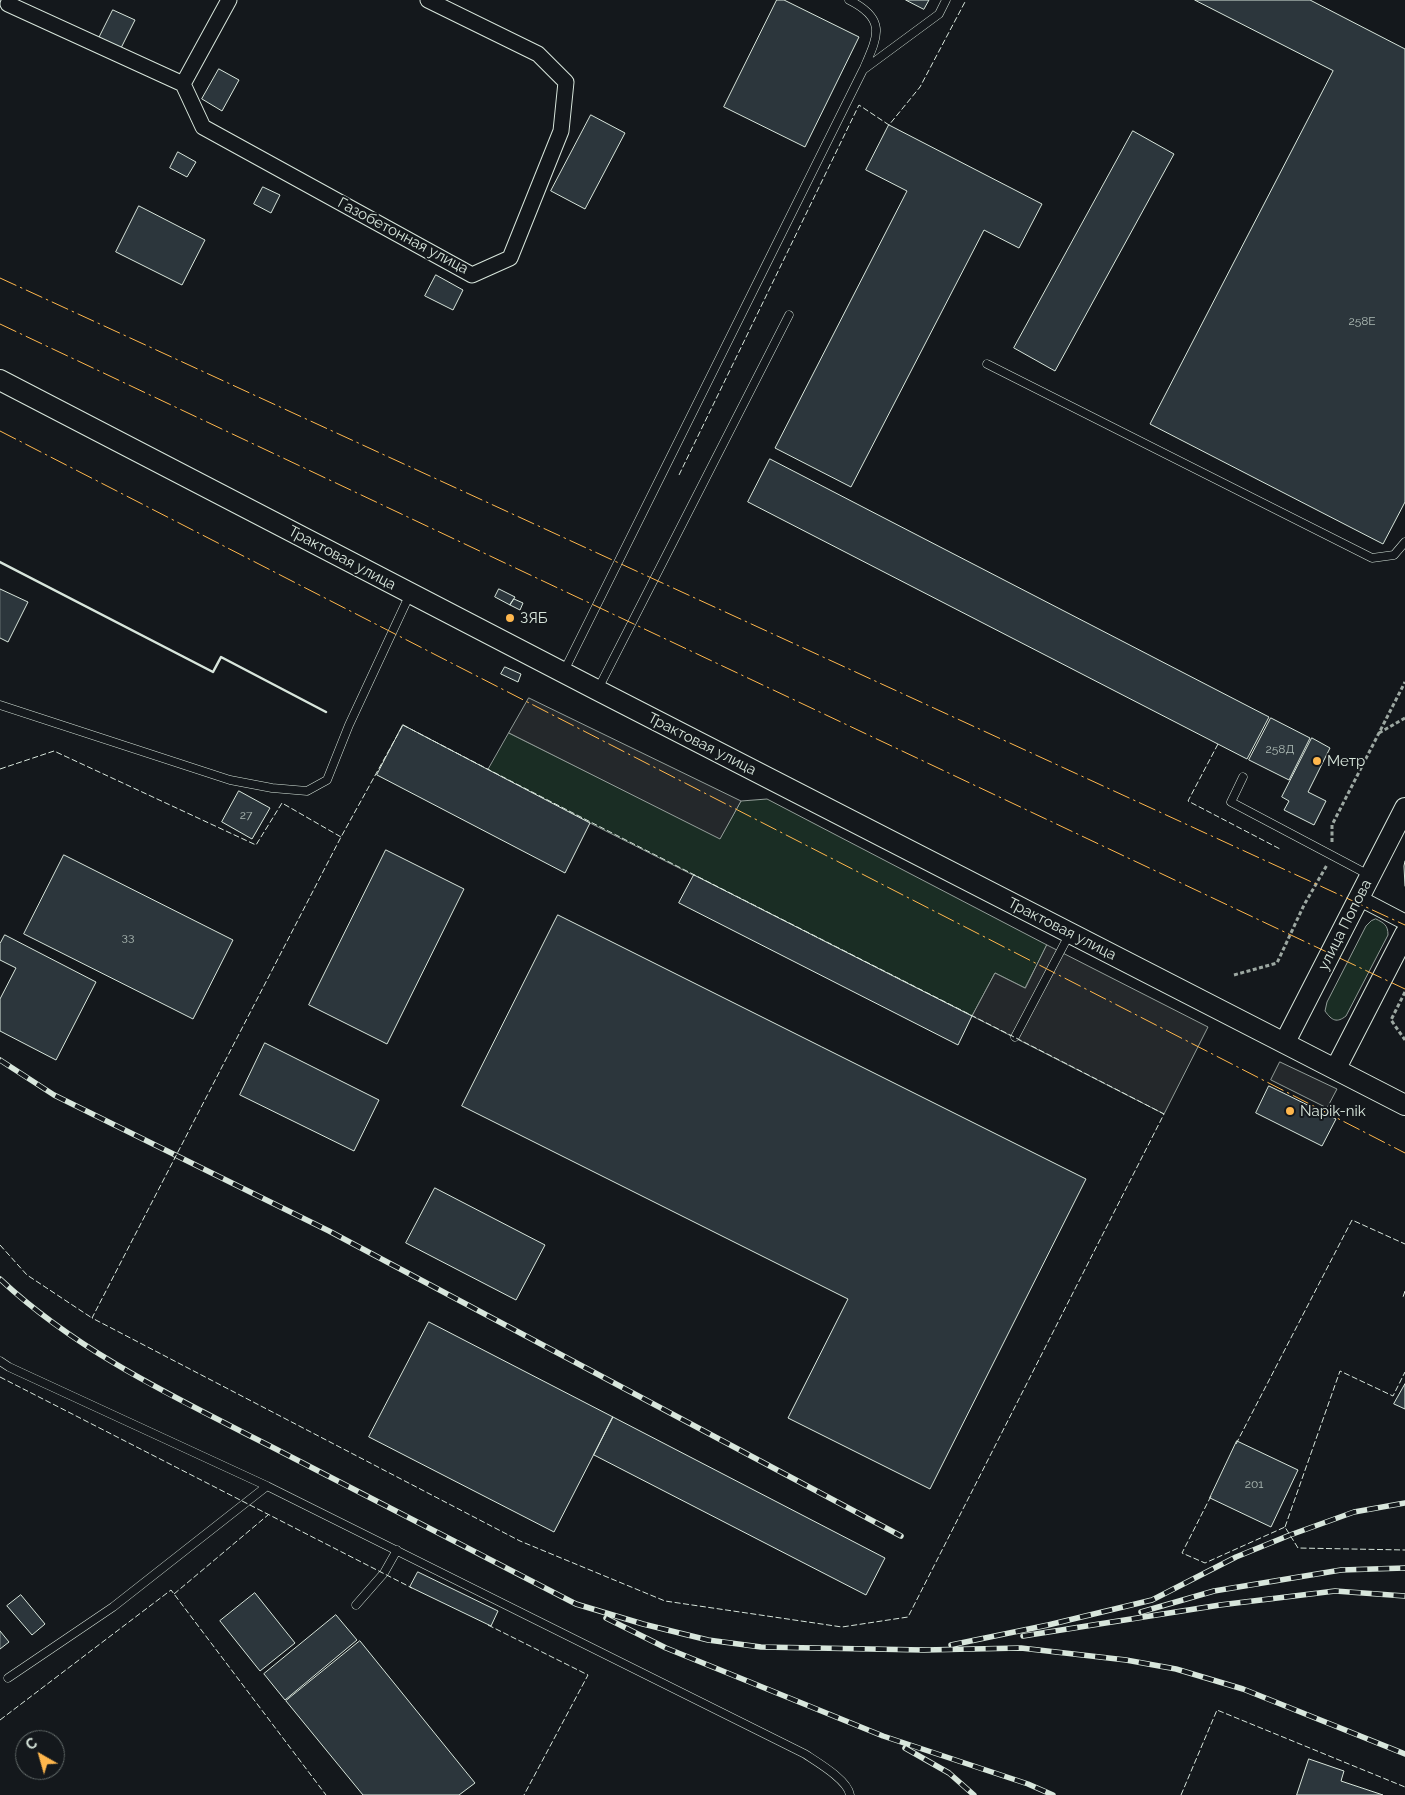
<!DOCTYPE html>
<html>
<head>
<meta charset="utf-8">
<style>
  body { margin:0 }
  #map { position:relative; width:1405px; height:1795px; overflow:hidden; background:#14181c; font-family:Raleway,sans-serif }
  canvas { display:block }
  .north { position:absolute; left:15px; top:1730px; width:50px; height:50px; box-sizing:border-box; background:#14181c; border:1px solid #626a69; border-radius:50%; rotate:322deg; font-size:14px; font-weight:700; line-height:20px; text-align:center; color:#d8e6dc }
  .north::after { content:''; display:block; margin:auto; width:18px; height:22px; background:#ffb74d; clip-path:polygon(50% 0,100% 100%,50% 72%,0 100%) }
</style>
</head>
<body>
<div id="map">
<canvas width="1405" height="1795"></canvas>
<div class="north">С</div>
</div>
<script>
const context = document.querySelector('canvas').getContext('2d');
context.lineJoin = 'round';
function fillPath(path, color) { context.fillStyle = color; context.fill(path, 'evenodd'); }
function trace(path, color, width, dash) { context.strokeStyle = color; context.lineWidth = width; context.lineCap = dash ? 'butt' : 'round'; context.setLineDash(dash || []); context.stroke(path); }
function write(font, color, halo, rows, align = 'center') {
  context.font = font + ' Raleway,sans-serif'; context.lineWidth = 4; context.setLineDash([]); context.textBaseline = 'middle'; context.strokeStyle = halo; context.fillStyle = color; for (const [text, x, y, turn = 0] of rows) {
    context.save(); context.translate(x, y); context.rotate((+turn || 0) * Math.PI / 180); context.textAlign = isNaN(turn) ? turn : align; if (halo) context.strokeText(text, 0, 0); context.fillText(text, 0, 0); context.restore();
  }
}
const green = new Path2D(`
  M509,733L720,838L741,801L767,799L1047,945L1025,988L995,973L972,1016L590,823L488,770Z
  M1376,919C1384,923 1388,925 1388,935L1346,1016C1337,1023 1332,1021 1325,1011L1327,1002L1366,926L1371,921Z`);
fillPath(green, '#1a2d24');
trace(green, '#939e99', 1);
const parking = new Path2D(`
  M529,698L741,801L720,839L509,733Z
  M1047,945L1208,1027L1164,1114L972,1016L995,973L1025,988Z
  M1280,1062L1337,1089L1327,1108L1271,1080Z`);
fillPath(parking, '#24282b');
trace(parking, '#939e99', 1);
const building = new Path2D(`
  M777,0H784L859,37L805,147L724,107Z
  M906,0H929L924,9Z
  M1195,0H1310L1405,49V502L1383,544L1150,424L1333,71Z
  M113,10L135,20L121,48L99,38Z
  M219,69L239,80L222,111L202,99Z
  M591,115L625,133L585,209L551,191Z
  M889,125L1042,204L1019,248L984,230L851,487L775,448L907,191L866,170Z
  M1133,131L1174,154L1055,371L1014,348Z
  M178,152L196,162L187,177L170,168Z
  M263,187L280,195L271,213L254,204Z
  M139,206L205,240L182,285L116,252Z
  M436,275L463,290L453,310L425,296Z
  M770,459L1269,717L1247,759L748,502Z
  M0,589L28,602L8,642L0,638Z
  M499,589L515,597L510,605L495,597Z
  M514,599L523,603L520,610L510,605Z
  M505,667L521,674L518,682L501,674Z
  M1271,718L1310,738L1289,780L1249,760Z
  M403,725L590,823L565,873L377,775Z
  M1312,738L1330,748L1308,792L1326,801L1314,825L1284,810L1289,801L1282,797Z
  M239,791L270,808L252,839L222,822Z
  M386,850L464,889L387,1044L309,1005Z
  M64,855L233,940L193,1019L24,934Z
  M694,875L972,1016L958,1045L679,903Z
  M558,915L1086,1179L930,1489L788,1418L848,1299L462,1106Z
  M5,935L96,982L56,1060L0,1031V999L16,968L0,960V944Z
  M265,1043L379,1100L354,1151L240,1095Z
  M1269,1086L1336,1119L1322,1146L1256,1113Z
  M435,1188L545,1245L516,1300L406,1243Z
  M429,1322L613,1417L554,1532L369,1437Z
  M1405,1384V1409L1394,1404Z
  M613,1417L885,1558L866,1595L594,1455Z
  M1237,1441L1298,1470L1271,1527L1210,1498Z
  M418,1572L498,1611L491,1626L410,1587Z
  M255,1593L295,1643L260,1671L220,1621Z
  M21,1595L45,1624L32,1635L7,1606Z
  M336,1615L357,1640L285,1700L264,1674Z
  M0,1631L9,1642L0,1649Z
  M360,1641L475,1783L459,1795H363L286,1701Z
  M1309,1759L1344,1771L1341,1781L1383,1795H1297Z`);
fillPath(building, '#2c363c');
trace(building, '#d8e6dc', 1);
const lane = new Path2D(`
  M849,0C887,19 878,36 864,68
  M987,364L1372,558L1394,555L1405,542
  M564,671L863,70L939,14L946,0
  M598,689L789,315
  M0,705L230,780L272,788L307,791L327,780L349,725L410,594
  M1243,777L1231,802L1369,875
  M1015,1037L1069,935
  M0,1361L9,1367L267,1486L805,1754C817,1762 848,1780 850,1795
  M356,1605L384,1573L397,1550
  M8,1678L113,1607L267,1486`);
const street = new Path2D(`
  M8,4L183,84L203,127L472,275L510,258L561,131L566,82L538,54L428,0
  M183,84L229,0
  M1359,898L1405,922`);
const secondary = new Path2D(`
  M0,380L597,690L1405,1105
  M1285,1042L1405,808
  M1336,1068L1405,934`);
trace(lane, '#d8e6dc', 9);
trace(street, '#d8e6dc', 17);
trace(secondary, '#d8e6dc', 22);
trace(new Path2D(`
  M1379,733L1405,718
  M1332,842V825L1405,682
  M1234,975L1277,963L1304,905L1327,865
  M1405,992L1391,1020L1405,1040`), '#9da8a2', 3, [4, 2.5]);
trace(lane, '#14181c', 8);
trace(street, '#14181c', 15);
trace(secondary, '#14181c', 20);
trace(new Path2D(`
  M1405,861L1404,866L1405,886`), '#d8e6dc', 1);
const rail = new Path2D(`
  M0,1060L54,1095L329,1231L901,1536
  M0,1279C78,1352 176,1398 270,1446C372,1499 474,1551 576,1604L643,1624L708,1640L761,1647L924,1650L1021,1648L1126,1660L1176,1669L1243,1689L1405,1754
  M1141,1612L1214,1591L1341,1570L1405,1568
  M606,1618L666,1648L883,1736L1028,1784L1053,1795
  M1023,1636L1220,1605L1335,1591L1405,1596
  M951,1645L1048,1625L1152,1600L1236,1557L1290,1535L1354,1512L1405,1503
  M905,1748L949,1773L974,1795`);
trace(rail, '#d8e6dc', 5.5);
trace(rail, '#14181c', 4, [11]);
trace(new Path2D(`
  M679,475L859,105L889,125L920,87L966,0
  M403,725C655,857 911,983 1164,1114L908,1617L842,1627L665,1601L520,1541L92,1318L341,837Z
  M1218,744L1188,801L1280,849
  M0,769L54,751L256,845L282,803L341,837L340,839
  M0,1245L27,1275L92,1318L93,1317
  M1405,1291L1403,1297L1405,1298
  M0,1377L412,1588
  M1236,1444L1352,1220L1405,1244
  M1211,1496L1182,1553L1205,1563L1285,1527L1298,1548L1405,1550
  M1285,1527L1340,1371L1393,1396L1405,1372
  M174,1594L268,1515
  M488,1625L588,1675L524,1795
  M0,1720L171,1590L326,1795
  M1181,1795L1217,1710L1405,1787`), '#d8e6dc', 1, [6, 2.5]);
trace(new Path2D(`
  M0,562L213,672L221,657L326,712`), '#d8e6dc', 2.5);
trace(new Path2D(`
  M0,278L1405,925
  M0,324L1405,989
  M0,431L1405,1153`), '#ffb74d', 1, [18, 4, 2.5, 4]);
for (const [x, y, r, color] of [
  [510,618,5,"#ffb74d"],
  [1317,761,5,"#ffb74d"],
  [1290,1111,5,"#ffb74d"]
]) { const dot = new Path2D(); dot.arc(x, y, r, 0, 2 * Math.PI); context.fillStyle = color; context.fill(dot); trace(dot, '#14181c', 2); }
write('12px', '#adbab4', null, [
  ["258Е",1362,321],
  ["258Д",1280,749],
  ["27",246,815],
  ["33",128,937],
  ["201",1254,1484]
]);
write('15px', '#d8e6dc', '#14181c', [
  ["Газобетонная улица",403,236,28],
  ["Трактовая улица",342,558,28],
  ["Трактовая улица",702,744,27],
  ["улица Попова",1345,925,-63],
  ["Трактовая улица",1062,929,27]
]);
write('15px', '#d8e6dc', '#14181c', [
  ["ЗЯБ",520,618],
  ["Метр",1327,761],
  ["Napik-nik",1300,1111]
], 'left');
</script>
</body>
</html>
